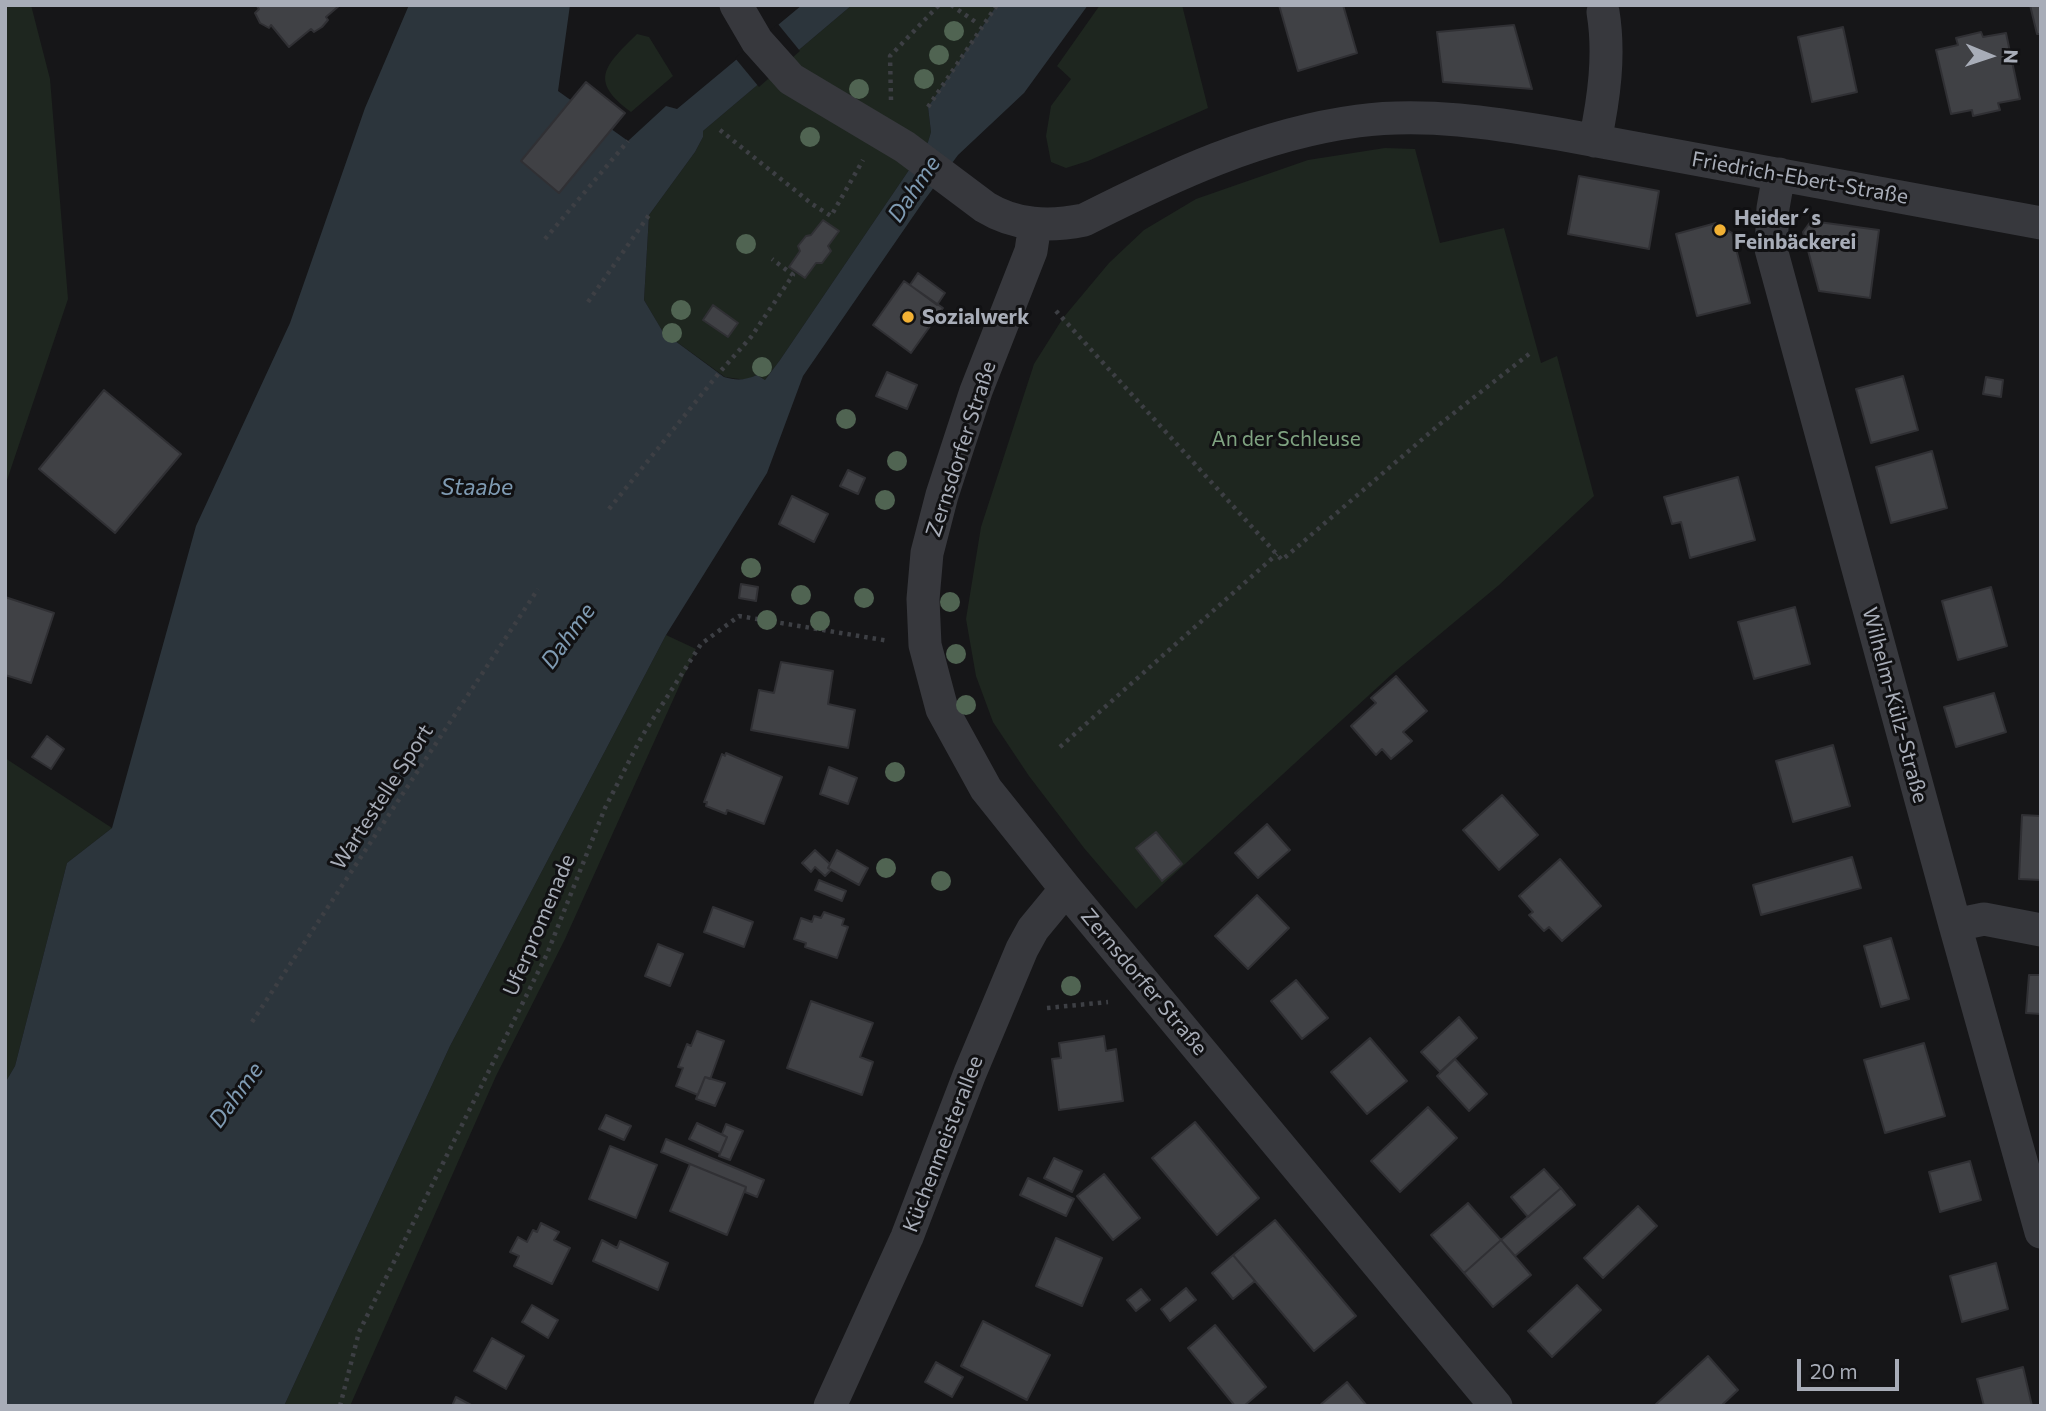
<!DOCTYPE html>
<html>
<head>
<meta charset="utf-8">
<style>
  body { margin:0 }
  #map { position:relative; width:2046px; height:1411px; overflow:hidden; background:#161618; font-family:Commissioner,sans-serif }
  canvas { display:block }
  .frame { position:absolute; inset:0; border:7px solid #a8adb8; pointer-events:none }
  .north { position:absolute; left:1955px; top:21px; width:70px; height:70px; -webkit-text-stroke:5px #111113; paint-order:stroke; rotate:92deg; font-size:19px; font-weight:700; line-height:28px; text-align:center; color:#a8adb8 }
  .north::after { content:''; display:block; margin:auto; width:24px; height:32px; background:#a8adb8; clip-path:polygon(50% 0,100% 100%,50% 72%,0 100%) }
  .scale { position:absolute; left:1797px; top:1359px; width:102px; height:32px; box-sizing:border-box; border:4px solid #a8adb8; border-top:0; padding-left:9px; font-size:21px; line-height:24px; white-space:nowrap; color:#a8adb8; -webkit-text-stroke:5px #111113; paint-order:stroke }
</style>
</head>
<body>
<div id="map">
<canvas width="2046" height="1411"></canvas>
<div class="frame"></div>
<div class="north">N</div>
<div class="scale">20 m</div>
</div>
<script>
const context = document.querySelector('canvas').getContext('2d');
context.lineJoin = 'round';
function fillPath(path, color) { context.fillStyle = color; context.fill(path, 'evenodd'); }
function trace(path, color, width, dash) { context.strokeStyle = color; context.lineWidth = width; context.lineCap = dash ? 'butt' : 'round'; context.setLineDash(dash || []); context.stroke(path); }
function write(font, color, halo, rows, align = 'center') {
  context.font = font + ' Commissioner,sans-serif'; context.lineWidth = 6; context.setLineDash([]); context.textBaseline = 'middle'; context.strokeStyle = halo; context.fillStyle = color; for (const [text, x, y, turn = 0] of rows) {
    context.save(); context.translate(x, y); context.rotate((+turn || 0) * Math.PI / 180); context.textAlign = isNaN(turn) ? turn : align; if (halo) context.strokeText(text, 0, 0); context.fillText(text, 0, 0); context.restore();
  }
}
fillPath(new Path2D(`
  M5,5H31L50,79L68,299L5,486Z
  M852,5H997L928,107L931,132L928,142L780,360L765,380L757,375L746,380L725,377L663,332L644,300L649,215L695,152L703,137V131Z
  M1100,5H1182L1208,108L1088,161L1066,168L1051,162L1046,136L1051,106L1071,79L1057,66Z
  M637,34L649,37L673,76L631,112C588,80 605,66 637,34Z
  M1385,148L1415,149L1440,243L1504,228L1541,363L1557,356L1594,496L1499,585L1392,674L1136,909L1084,848L1029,776L993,722L976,676L966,619L981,527L1034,364L1063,318L1109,263L1144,230L1196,199L1308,160Z
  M666,635L696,649L565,939L496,1076L350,1406H284L450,1046Z
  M5,758L112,828L67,863L15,1066L5,1083Z`), '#1e261f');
fillPath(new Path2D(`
  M409,5H570L558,91L628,141L666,106L677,109L802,5H852L703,131V137L695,152L649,215L644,300L663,332L724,377C737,381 745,380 757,375L765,380L780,360L928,142L931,132L928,107L997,5H1088L1024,93L958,155L923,202L803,376L767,473L666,635L450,1046L284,1406H5V1083L15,1066L67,863L112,828L196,526L290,323L365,108Z`), '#2c353c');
fillPath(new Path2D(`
  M778,24L800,51L759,87L735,58Z`), '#161618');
const building = new Path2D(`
  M256,5H340L326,17L328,20L322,27L314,32L311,29L289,47L271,25L269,28L260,23L255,13L259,9Z
  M1279,5H1343L1357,53L1298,71Z
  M2030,5H2041V34H2037Z
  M1514,25L1532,89L1443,82L1437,32Z
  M1843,27L1857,92L1812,102L1798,37Z
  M1981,32L1983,37L2006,33L2020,99L1998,103L2000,110L1973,116L1972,110L1951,114L1936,50L1958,45L1956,38Z
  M586,82L625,113L559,193L521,161Z
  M1579,176L1659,191L1649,249L1568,234Z
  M823,220L839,231L828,246L831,251L822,263H816L805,278L789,267L800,251L798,246L806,236L811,235Z
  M1811,221L1879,230L1870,298L1819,291L1803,232Z
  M1716,223L1732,233L1750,303L1697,316L1676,234Z
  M918,273L945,293L937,305L910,285Z
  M904,281L943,308L911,353L873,325Z
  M713,305L738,323L728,337L703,320Z
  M887,372L917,385L907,409L876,396Z
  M1903,376L1918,430L1871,443L1856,389Z
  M1986,377L2003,380L2001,397L1983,394Z
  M104,390L181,454L115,533L39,469Z
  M1932,451L1947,508L1891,523L1876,467Z
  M848,470L865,478L858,494L840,486Z
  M1738,477L1755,540L1690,558L1681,522L1672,524L1664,497Z
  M792,496L828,514L814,542L779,524Z
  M741,584L758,587L756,601L739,598Z
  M1991,587L2007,646L1958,660L1942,601Z
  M5,597L54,613L31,683L5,675Z
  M1795,607L1810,664L1754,679L1738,622Z
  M781,662L833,671L828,704L855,710L848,748L751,730L759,690L774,693Z
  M1396,676L1427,711L1403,732L1412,741L1391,759L1382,749L1376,755L1351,726L1376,703L1371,698Z
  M1994,693L2006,732L1956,747L1944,707Z
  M47,736L64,749L51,769L32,757Z
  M1833,745L1850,806L1793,822L1776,761Z
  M726,753L782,777L764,824L727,810L726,814L706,806L707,802H704L722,754L725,756Z
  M829,767L857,778L848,804L820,794Z
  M1502,795L1538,835L1499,870L1463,830Z
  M2022,815L2041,816V880L2019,879Z
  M1267,824L1290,850L1258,878L1235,853Z
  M1156,832L1182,864L1162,881L1136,848Z
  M815,850L830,864L828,868L831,870L825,876L815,867L811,872L802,863Z
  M837,850L868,868L859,885L828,868Z
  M1852,857L1861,888L1761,915L1753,885Z
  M1560,859L1601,906L1562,941L1549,927L1544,931L1529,915L1533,912L1519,896Z
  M819,880L846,891L842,901L815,890Z
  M1257,895L1289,928L1248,969L1215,936Z
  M713,907L753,922L744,947L704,932Z
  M824,912L844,919L842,925L848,927L837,958L805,947L806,943L794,939L801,918L812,922L814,916L821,918Z
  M1891,938L1909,999L1881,1007L1864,946Z
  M658,944L683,954L670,986L645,976Z
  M2029,975H2041V1014L2026,1013Z
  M1296,980L1328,1018L1302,1039L1271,1001Z
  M811,1001L873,1023L860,1057L873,1062L862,1095L787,1068Z
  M1459,1017L1477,1038L1440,1072L1421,1052Z
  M697,1031L724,1041L711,1077L710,1079L705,1077L698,1095L676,1086L683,1068L678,1067L687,1044L691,1046Z
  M1104,1036L1106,1051L1116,1049L1123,1101L1059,1110L1052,1059L1061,1058L1059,1043Z
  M1370,1038L1407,1081L1367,1114L1331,1072Z
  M1924,1043L1945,1116L1885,1133L1864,1060Z
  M1455,1059L1487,1094L1469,1111L1437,1076Z
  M705,1077L725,1083L715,1106L696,1099Z
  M1428,1107L1457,1138L1400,1192L1371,1161Z
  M606,1115L631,1126L624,1140L599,1129Z
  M1195,1122L1259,1198L1217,1235L1152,1158Z
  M697,1123L727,1137L720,1153L689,1139Z
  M726,1124L743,1131L730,1160L719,1156L727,1137L722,1134Z
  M666,1139L764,1180L757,1197L745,1192L746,1187L661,1152Z
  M610,1146L657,1165L636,1218L589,1199Z
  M1054,1158L1082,1171L1072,1192L1044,1178Z
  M1970,1161L1981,1200L1940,1212L1929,1172Z
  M690,1164L746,1187L727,1235L670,1211Z
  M1544,1169L1561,1188L1528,1217L1511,1197Z
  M1104,1174L1140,1218L1113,1240L1077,1196Z
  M1028,1178L1074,1199L1066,1216L1020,1195Z
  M1561,1188L1575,1205L1515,1256L1501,1240Z
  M1468,1203L1501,1240L1464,1273L1431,1235Z
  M1638,1206L1657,1226L1603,1278L1584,1258Z
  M1275,1220L1356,1316L1314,1351L1233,1255Z
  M541,1223L559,1232L554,1240L570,1248L552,1284L514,1266L519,1256L510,1252L518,1237L527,1242L533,1230L537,1232Z
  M1056,1238L1102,1258L1082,1306L1036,1286Z
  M602,1240L617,1248L620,1241L668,1263L658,1290L593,1261Z
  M1501,1240L1531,1275L1493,1307L1464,1273Z
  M1233,1255L1255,1281L1233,1299L1212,1273Z
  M1996,1263L2008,1309L1962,1322L1950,1276Z
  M1577,1285L1601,1310L1552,1357L1528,1331Z
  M1186,1288L1196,1300L1170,1321L1161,1309Z
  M1141,1289L1150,1300L1136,1311L1127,1300Z
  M532,1305L558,1320L548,1338L522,1322Z
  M983,1321L1050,1355L1027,1400L961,1366Z
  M1215,1325L1266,1387L1244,1406H1235L1188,1348Z
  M492,1338L524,1356L506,1389L474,1371Z
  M1708,1356L1738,1390L1721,1406H1654Z
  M936,1362L963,1377L952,1397L925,1382Z
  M2023,1367L2032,1406H1984L1977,1379Z
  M1347,1382L1367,1406H1319Z
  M456,1397L473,1406H452Z`);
fillPath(building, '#404145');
trace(building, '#303034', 2);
trace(new Path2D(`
  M951,5L977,23
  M891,100L890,56L939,5
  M928,107L997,5
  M720,130L812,204L831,216L863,160
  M545,239L628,141
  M588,302L649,215
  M1056,311L1282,560L1440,424L1529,354
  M609,509L719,373L751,337L793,275L772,259
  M1060,747L1277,554
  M1047,1008L1108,1002
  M252,1022L538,589
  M340,1406L359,1332L547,954L605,808L642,736L701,644L739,616L889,641`), '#3d3f44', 4.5, [3.5, 5]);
trace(new Path2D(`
  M736,5L757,41L791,79L905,147L985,207C1016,226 1049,227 1084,220C1171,176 1260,134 1358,121C1425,112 1493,123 1559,134L2041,223
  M1595,141C1604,98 1610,55 1603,12
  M1779,174L1773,208L1771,249L1955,925L2041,1232
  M1035,224L1031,251L976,391L942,495L927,553L923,599L925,645L942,709L986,789L1066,889L1496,1406
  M1955,925L1984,919L2041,930
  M830,1406L907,1237L970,1073L1022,949L1033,929L1066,889`), '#37383d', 33);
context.fillStyle = '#506452';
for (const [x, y] of [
  [954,31],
  [939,55],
  [924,79],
  [859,89],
  [810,137],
  [746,244],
  [681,310],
  [672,333],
  [762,367],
  [846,419],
  [897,461],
  [885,500],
  [751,568],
  [801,595],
  [864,598],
  [950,602],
  [767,620],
  [820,621],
  [956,654],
  [966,705],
  [895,772],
  [886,868],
  [941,881],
  [1071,986]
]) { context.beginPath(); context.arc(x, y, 10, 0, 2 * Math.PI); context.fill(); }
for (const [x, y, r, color] of [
  [1720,230,7,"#f2b134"],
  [908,317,7,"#f2b134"]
]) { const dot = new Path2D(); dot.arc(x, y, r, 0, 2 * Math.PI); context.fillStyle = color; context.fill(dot); trace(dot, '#111113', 2.5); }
write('21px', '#a8adb8', '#111113', [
  ["Friedrich-Ebert-Straße",1800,178,10],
  ["Zernsdorfer Straße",961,449,-72],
  ["Wilhelm-Külz-Straße",1895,705,75],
  ["Wartestelle Sport",382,797,-57],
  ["Uferpromenade",539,925,-67],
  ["Zernsdorfer Straße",1144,982,50],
  ["Küchenmeisterallee",943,1144,-69]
]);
write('bold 21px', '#a8adb8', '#111113', [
  ["Heider´s",1734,218],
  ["Feinbäckerei",1734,242],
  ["Sozialwerk",922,317]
], 'left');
write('21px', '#7fa381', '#111113', [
  ["An der Schleuse",1286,439]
]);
write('italic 23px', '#7f9bb3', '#111113', [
  ["Dahme",914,189,-56],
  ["Staabe",477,487],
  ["Dahme",568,636,-54],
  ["Dahme",236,1095,-54]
]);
</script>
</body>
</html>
